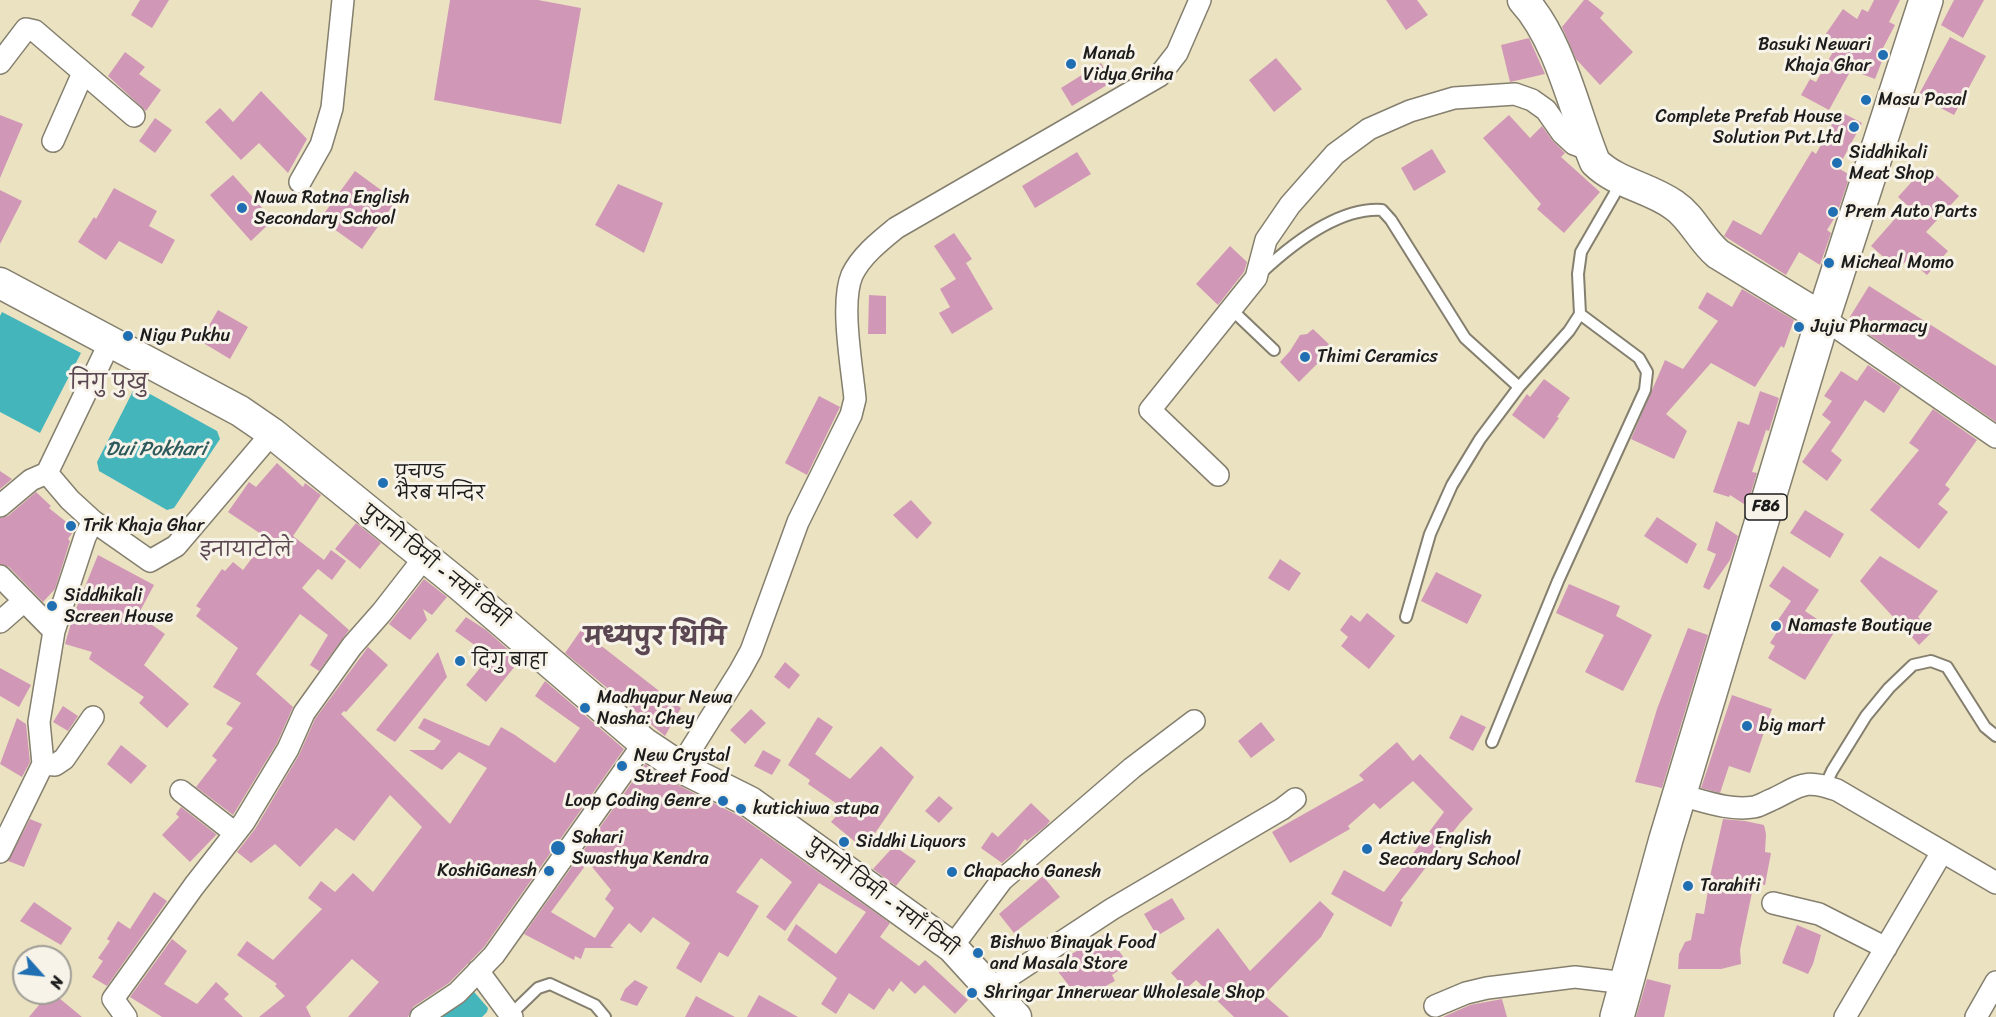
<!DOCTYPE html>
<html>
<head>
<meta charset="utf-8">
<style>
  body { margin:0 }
  #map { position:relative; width:1996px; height:1017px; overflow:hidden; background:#ebe2c1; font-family:Sriracha,sans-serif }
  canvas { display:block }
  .north { position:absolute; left:12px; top:945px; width:60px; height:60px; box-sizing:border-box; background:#f7f3e8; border:2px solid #9f9d96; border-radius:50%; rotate:117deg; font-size:16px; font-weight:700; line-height:24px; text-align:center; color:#1c1c1c }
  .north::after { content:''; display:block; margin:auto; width:21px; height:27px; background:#1f6fb2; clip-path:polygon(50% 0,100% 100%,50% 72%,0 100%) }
</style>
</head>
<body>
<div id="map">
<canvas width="1996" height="1017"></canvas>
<div class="north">N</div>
</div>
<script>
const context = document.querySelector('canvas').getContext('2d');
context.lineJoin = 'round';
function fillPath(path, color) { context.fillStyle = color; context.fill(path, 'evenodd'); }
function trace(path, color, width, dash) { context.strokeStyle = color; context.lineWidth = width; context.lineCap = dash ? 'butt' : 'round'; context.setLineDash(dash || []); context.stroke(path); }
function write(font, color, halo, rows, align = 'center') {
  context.font = font + ' Sriracha,"Playpen Sans Deva",sans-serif'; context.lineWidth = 6; context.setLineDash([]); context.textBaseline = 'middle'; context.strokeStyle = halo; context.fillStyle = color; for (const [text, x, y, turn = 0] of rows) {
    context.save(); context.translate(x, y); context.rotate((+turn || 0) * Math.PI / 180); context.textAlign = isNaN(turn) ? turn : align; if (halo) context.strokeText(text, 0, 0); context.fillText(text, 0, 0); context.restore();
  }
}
fillPath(new Path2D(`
  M2,312L81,353L40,433L0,412V316Z
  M141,389L217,431L220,439L174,508L167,510L99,471L97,462L133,391Z
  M469,986L488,1008L487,1012L482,1017H436Z`), '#45b5bc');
fillPath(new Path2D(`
  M140,0H169L152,28L131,15Z
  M450,0H538L581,8L561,124L434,100Z
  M1386,0H1417L1428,15L1406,30Z
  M1584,0H1588L1604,13L1600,18L1633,52L1600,85L1576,59L1562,27Z
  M1874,0H1900L1889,22L1895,25L1882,50L1886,51L1875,79L1851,70L1829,110L1801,95L1810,79L1816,82L1834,50L1821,41L1843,9L1857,19L1862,9L1868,12Z
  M1954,0H1984L1963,38L1941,25Z
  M1950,37L1986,56L1954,115L1918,96Z
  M1529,38L1545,74L1510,82L1501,45Z
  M125,52L145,67L139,74L161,90L146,111L108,76Z
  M1276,58L1302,89L1274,112L1249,80Z
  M1101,63L1112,82L1072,106L1061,88Z
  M261,91L307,139L288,173L259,143L241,160L205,122L220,108L233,122Z
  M1839,111L1862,123L1838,168L1850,175L1837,214L1827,230L1831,233L1820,265L1799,252L1786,275L1724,236L1733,220L1761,235L1812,151L1816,154Z
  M0,115L23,124L0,178Z
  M1509,115L1530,138L1542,126L1552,140L1565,153L1561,157L1600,192L1564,233L1537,209L1541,204L1483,138Z
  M155,118L172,130L155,153L139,141Z
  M1432,149L1446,172L1414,191L1401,168Z
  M1077,152L1091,174L1035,208L1022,186Z
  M1926,166L1959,196L1926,232L1948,251L1927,275L1908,259L1898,270L1871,246L1907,205L1898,197Z
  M355,171L396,201L362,249L320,219Z
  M233,175L273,220L251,241L210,195Z
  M618,184L663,203L644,253L595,225Z
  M114,188L157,211L149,226L175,240L162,264L119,241L106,260L78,242L94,217L96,219Z
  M0,190L22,201L0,244Z
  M954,233L972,259L966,263L993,309L952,334L939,313L950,307L940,289L956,279L934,246Z
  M1230,246L1247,262L1244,272L1218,305L1196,284Z
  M1869,286L1996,366V422L1848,320Z
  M1742,289L1794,320L1784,348L1781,346L1755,387L1711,363L1666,414L1687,431L1674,459L1631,439L1665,360L1683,369L1718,321L1698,308L1707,292L1732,307Z
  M869,295L886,296V334H868Z
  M218,310L248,327L230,359L200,341Z
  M1313,329L1333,348L1299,382L1280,362L1290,351L1300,335L1307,334Z
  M1868,365L1901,387L1884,413L1865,400L1831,451L1842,460L1827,481L1802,462L1831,422L1822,415L1832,401L1824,396L1841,371L1857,381Z
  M1544,379L1570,398L1557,417L1559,418L1544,439L1512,415L1527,394L1530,397Z
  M1760,391L1779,398L1769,431L1766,430L1752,472L1757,473L1747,506L1730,495L1729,497L1713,492L1738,421L1749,425Z
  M819,396L840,407L807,475L785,463Z
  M1933,409L1977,440L1945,485L1950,489L1938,504L1948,512L1919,549L1870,510L1919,450L1909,443Z
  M277,463L303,487L305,483L321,495L293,536L324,560L331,550L346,561L332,580L318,569L302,588L349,630L319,671L310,665L328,635L300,614L256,674L293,707L277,743L233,815L196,787L217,760L212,756L233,728L226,724L241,703L213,687L238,648L196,616L201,609L196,606L222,569L225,571L233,562L243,570L267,538L228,512L249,482L256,487Z
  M0,471L12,479L0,489Z
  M36,492L51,506L49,508L75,529L68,539L70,541L55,589L43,602L9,567L0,564V518L8,516Z
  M911,500L932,523L917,539L893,515Z
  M1805,510L1844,534L1830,558L1790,533Z
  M1657,517L1697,544L1687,564L1644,536Z
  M1716,521L1738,536L1730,560L1709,590L1703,587L1716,554L1707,550Z
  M356,523L381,543L360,569L335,549Z
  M98,555L154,585L138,615L165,634L144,665L189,704L167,728L139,703L144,697L89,659L92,652L65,644L73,616Z
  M1880,556L1938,591L1918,617L1932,632L1919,645L1860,581Z
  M1280,559L1301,573L1289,591L1268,578Z
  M1783,566L1819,590L1805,611L1835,631L1805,680L1768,658L1775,646L1770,643L1777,632L1772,629L1791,601L1769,586Z
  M1436,572L1482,595L1467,624L1421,601Z
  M424,579L447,597L432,615L423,609L427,620L410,640L389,624Z
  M1569,584L1620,606L1616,616L1652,635L1623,691L1585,672L1604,635L1556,613Z
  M1367,613L1395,636L1369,669L1341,646L1348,637L1340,630L1351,615L1360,622Z
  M466,617L486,630L520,660L486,702L466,685L490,656L455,631Z
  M1688,628L1708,635L1662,788L1635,782L1657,709Z
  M581,630L681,708L665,736L565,653Z
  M368,647L388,665L346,712L344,711L341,714L450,824L487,768L459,752L442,770L409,750H434L441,741L418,728L424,718L489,746L501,727L515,735L555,763L580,728L535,696L545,681L624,749L484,947L449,983L413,1007L408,1017H348L379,982L352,959L306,1007L311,1017H259L285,996L275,986L277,984L237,955L247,941L273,960L322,909L308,898L321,881L335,892L353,873L373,892L422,827L390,795L354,841L336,828L300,867L275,844L251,863L237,852L255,829L299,755L315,719Z
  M438,652L447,677L395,742L376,730Z
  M785,662L800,675L789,689L774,677Z
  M0,668L31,685L19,707L0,696Z
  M1732,695L1772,709L1750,773L1729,766L1720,793L1701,788Z
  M63,706L78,716L68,731L53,722Z
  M751,709L766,723L745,744L730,730Z
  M1461,715L1486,727L1473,751L1449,738Z
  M818,717L833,727L815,754L850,779L881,746L914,777L864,849L831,822L843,808L808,784L810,780L788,765Z
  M17,718L26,724L30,762L22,777L0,764Z
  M1261,722L1275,740L1251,758L1238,741Z
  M1397,742L1413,761L1420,754L1473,809L1460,823L1400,901L1403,902L1391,927L1331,894L1344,870L1384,892L1444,812L1413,781L1380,809L1374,803L1348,826L1350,829L1290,863L1272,832L1364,780L1359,775Z
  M121,745L147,766L131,784L107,764Z
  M763,750L781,760L772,775L754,766Z
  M645,764L672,782L741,817L890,923L880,937L919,966L925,960L968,1000L955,1014L924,985L915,994L901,981L893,992L889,988L874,1010L849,993L836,1014L821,1004L837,978L787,940L796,924L836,954L866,912L819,883L785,931L766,917L792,882L761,858L736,892L759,906L728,957L719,952L701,983L676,968L690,943L653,917L641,933L629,923L610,946L614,948H585L581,959L575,956L574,960L524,934ZM588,862L611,890L605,899L614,908L595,938L551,912Z
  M939,796L953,808L939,823L925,811Z
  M1031,803L1050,821L1046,826L1027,841L1025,839L1015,852L1002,863L981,848L992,832L998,837Z
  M181,807L217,835H216L190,862L162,835L179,817L176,814Z
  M30,819L42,824L24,867L8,861Z
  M1723,819L1745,821L1764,825L1766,834L1765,852L1771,853L1765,885L1754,883L1740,950L1741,964L1721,969H1678L1679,954L1685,942L1691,940L1696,913L1704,914L1711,872Z
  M894,846L916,861L896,886L873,869Z
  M1043,876L1060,897L1014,933L999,914Z
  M154,892L167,901L107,986L92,977L103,961L98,958L110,941L107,939L118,921L130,929Z
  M1172,898L1185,919L1157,936L1144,914Z
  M1320,901L1334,914L1321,937L1264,995L1289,1017H1234L1196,980L1186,989L1171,973L1218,928L1250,971Z
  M34,902L72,928L61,945L20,921Z
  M1797,925L1821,935L1813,964L1808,974L1782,963Z
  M1107,933L1128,964L1112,975L1115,981L1080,1000L1053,965Z
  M172,939L187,951L164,984L197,1004L216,982L229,994L224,999L243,1017H162L130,997Z
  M1647,979L1671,985L1664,1017H1636Z
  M635,980L648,987L637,1006L620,1000L625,989Z
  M49,993H53L82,1017H29Z
  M759,995L798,1017H747Z
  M696,996L735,1017H685Z
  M1502,999L1507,1017H1443L1470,1005Z`), '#d098b6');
const lane = new Path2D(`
  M1261,273C1291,245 1338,207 1382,210L1391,220L1465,338L1519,387
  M1232,310L1274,350
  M1406,617L1430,534L1452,485L1480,439L1519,387L1569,331L1580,314L1578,274L1581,252L1622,181
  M1492,742L1558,581L1645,390L1647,372L1639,358L1580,314
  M1825,786L1832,771L1866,716L1889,688L1913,665L1931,661L1947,667L1985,727L1996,736
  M508,1017L538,988L550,984L595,1005L605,1017`);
const street = new Path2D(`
  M0,63L26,29L35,31L134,116
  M53,141L83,73
  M300,182L321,145L332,108L343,0
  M1823,318L1996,437
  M47,473L70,500L93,521L150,561L176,546L272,433
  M1218,475L1150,410L1256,278L1266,240L1290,205L1335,154L1369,129L1410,111L1454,98L1515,94L1532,100L1546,110L1562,133L1574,144L1590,150
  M0,506L31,480L47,473L110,342
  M0,576L54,631
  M0,622L24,601
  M43,764L55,765L64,759L93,717
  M680,767L740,671L751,651L798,522L851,415L855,399C852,367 840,303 852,275C861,256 880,241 896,228L1159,76L1177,53L1200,0
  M181,791L235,833
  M1680,795C1704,801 1729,811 1754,807C1760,806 1766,802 1771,800C1801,786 1803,778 1837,790L1996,883
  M0,852L43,764L39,722L54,631L85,537L93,521
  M1773,903L1819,914L1886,948
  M952,947L1002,880L1132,768L1194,721
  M478,971L512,1017
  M990,989L1112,909L1282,809L1295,799
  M1435,1006L1466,993L1487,988L1575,977L1626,983
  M126,1017L113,999L194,886L244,822L288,749L304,713L352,646L382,612L424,558
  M421,1017L457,993L494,955L644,743
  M1845,1017L1942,852
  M1976,1017L1996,982`);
const secondary = new Path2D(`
  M1523,0C1560,40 1574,111 1595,162C1617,184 1649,187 1674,205C1692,217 1701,240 1718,254L1823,318
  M0,283L240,411L272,433L462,587L644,743L680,767L750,802L952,947L1016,1017`);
const primary = new Path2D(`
  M1617,1017L1666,839L1823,318L1926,0`);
trace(lane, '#847f6e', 14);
trace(street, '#847f6e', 24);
trace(secondary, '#847f6e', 33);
trace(primary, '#847f6e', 36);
trace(lane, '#fff', 10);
trace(street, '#fff', 21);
trace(secondary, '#fff', 30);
trace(primary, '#fff', 33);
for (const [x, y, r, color] of [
  [1883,55,6,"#1f6fb2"],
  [1071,64,6,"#1f6fb2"],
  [1866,100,6,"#1f6fb2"],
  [1854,127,6,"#1f6fb2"],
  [1837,163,6,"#1f6fb2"],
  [242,208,6,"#1f6fb2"],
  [1833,212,6,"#1f6fb2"],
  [1829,263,6,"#1f6fb2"],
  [1799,327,6,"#1f6fb2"],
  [128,336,6,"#1f6fb2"],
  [1305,357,6,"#1f6fb2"],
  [383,483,6,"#1f6fb2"],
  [71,526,6,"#1f6fb2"],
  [52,606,6,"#1f6fb2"],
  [1776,626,6,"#1f6fb2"],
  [460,661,6,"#1f6fb2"],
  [585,708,6,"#1f6fb2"],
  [1747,726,6,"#1f6fb2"],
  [622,766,6,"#1f6fb2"],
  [723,801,6,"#1f6fb2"],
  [741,809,6,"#1f6fb2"],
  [844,842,6,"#1f6fb2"],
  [558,848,8,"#1f6fb2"],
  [1367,849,6,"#1f6fb2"],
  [549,871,6,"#1f6fb2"],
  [952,872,6,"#1f6fb2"],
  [1688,886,6,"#1f6fb2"],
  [978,953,6,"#1f6fb2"],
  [972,993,6,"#1f6fb2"]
]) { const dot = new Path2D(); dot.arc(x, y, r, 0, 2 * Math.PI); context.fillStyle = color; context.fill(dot); trace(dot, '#f7f3e8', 2); }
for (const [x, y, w] of [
  [1766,507,42]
]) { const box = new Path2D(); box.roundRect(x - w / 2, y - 13, w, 26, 4.5); context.fillStyle = '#f7f3e8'; context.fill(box); trace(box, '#1c1c1c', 1.5); }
write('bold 16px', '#1c1c1c', null, [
  ["F86",1766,507]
]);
write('18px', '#1c1c1c', '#f7f3e8', [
  ["Basuki Newari",1871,45,"right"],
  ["Khaja Ghar",1871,66,"right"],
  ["Manab",1083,54],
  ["Vidya Griha",1083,75],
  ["Masu Pasal",1878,100],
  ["Complete Prefab House",1842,117,"right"],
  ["Solution Pvt.Ltd",1842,138,"right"],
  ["Siddhikali",1849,153],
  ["Meat Shop",1849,174],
  ["Nawa Ratna English",254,198],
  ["Secondary School",254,219],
  ["Prem Auto Parts",1845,212],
  ["Micheal Momo",1841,263],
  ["Juju Pharmacy",1811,327],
  ["Nigu Pukhu",140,336],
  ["Thimi Ceramics",1317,357],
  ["प्रचण्ड",395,473],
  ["भैरब मन्दिर",395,494],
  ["Trik Khaja Ghar",83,526],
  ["Siddhikali",64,596],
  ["Screen House",64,617],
  ["Namaste Boutique",1788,626],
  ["दिगु बाहा",472,661],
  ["Madhyapur Newa",597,698],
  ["Nasha: Chey",597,719],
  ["big mart",1759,726],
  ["New Crystal",634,756],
  ["Street Food",634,777],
  ["Loop Coding Genre",711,801,"right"],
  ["kutichiwa stupa",753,809],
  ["Sahari",572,838],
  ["Swasthya Kendra",572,859],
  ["Active English",1379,839],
  ["Secondary School",1379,860],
  ["Siddhi Liquors",856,842],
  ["KoshiGanesh",537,871,"right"],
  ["Chapacho Ganesh",964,872],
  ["Tarahiti",1700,886],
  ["Bishwo Binayak Food",990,943],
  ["and Masala Store",990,964],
  ["Shringar Innerwear Wholesale Shop",984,993]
], 'left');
write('18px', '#1c1c1c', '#f7f3e8', [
  ["पुरानो ठिमी - नयाँ ठिमी",435,567,39],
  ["पुरानो ठिमी - नयाँ ठिमी",882,898,37]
]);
write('italic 20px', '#2c595c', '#f7f3e8', [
  ["Dui Pokhari",156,450]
]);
write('20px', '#5b4752', '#f7f3e8', [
  ["इनायाटोले",246,551]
]);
write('21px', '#5b4752', '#f7f3e8', [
  ["निगु पुखु",109,384]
]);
write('bold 24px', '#5b4752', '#f7f3e8', [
  ["मध्यपुर थिमि",655,639]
]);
</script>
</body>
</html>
